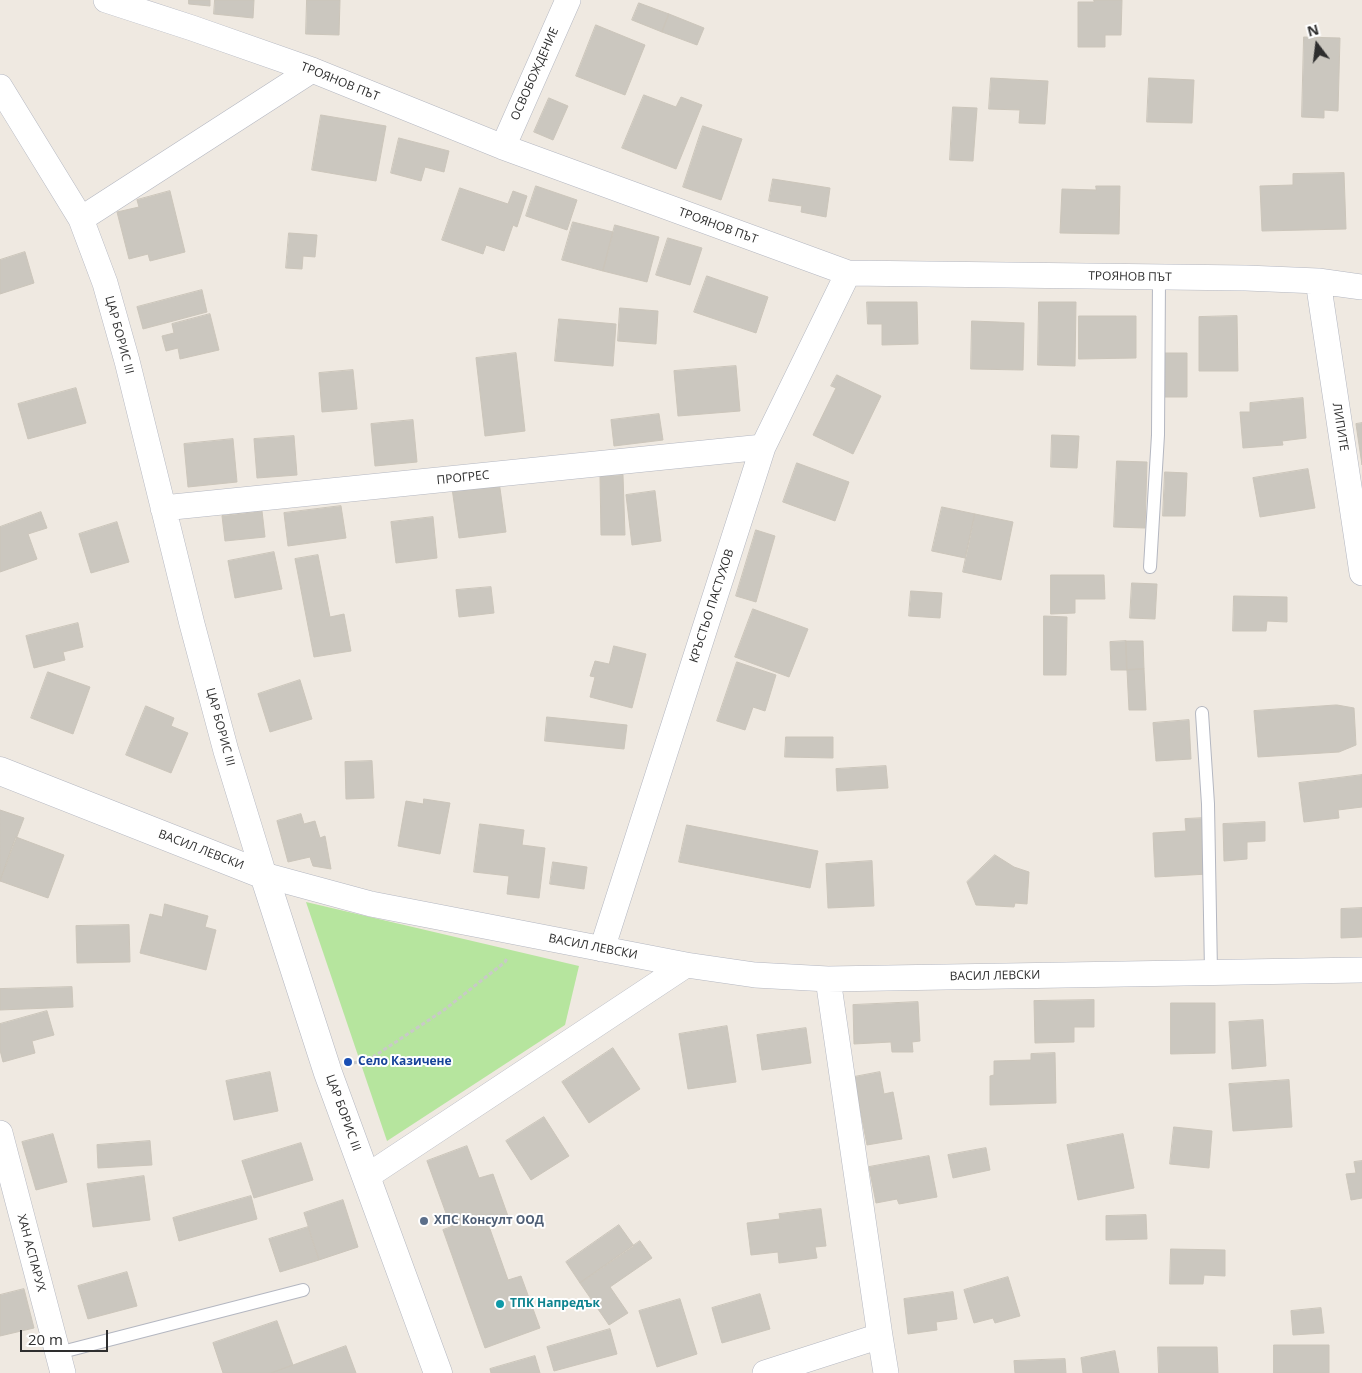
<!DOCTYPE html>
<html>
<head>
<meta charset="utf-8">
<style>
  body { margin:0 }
  #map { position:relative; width:1362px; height:1373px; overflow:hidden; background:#efe9e1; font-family:"Open Sans",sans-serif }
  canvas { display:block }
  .north { position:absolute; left:1292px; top:20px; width:50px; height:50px; -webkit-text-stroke:4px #fff; paint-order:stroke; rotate:345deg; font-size:14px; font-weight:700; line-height:20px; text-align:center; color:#2e2e2e }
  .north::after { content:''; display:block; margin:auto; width:18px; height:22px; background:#2e2e2e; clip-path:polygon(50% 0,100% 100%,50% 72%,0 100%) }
  .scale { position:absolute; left:20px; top:1330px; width:88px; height:22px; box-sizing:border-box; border:2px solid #2e2e2e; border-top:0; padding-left:6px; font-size:15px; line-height:18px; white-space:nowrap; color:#2e2e2e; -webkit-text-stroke:4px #fff; paint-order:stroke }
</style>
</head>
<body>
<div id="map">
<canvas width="1362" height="1373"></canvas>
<div class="north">N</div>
<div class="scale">20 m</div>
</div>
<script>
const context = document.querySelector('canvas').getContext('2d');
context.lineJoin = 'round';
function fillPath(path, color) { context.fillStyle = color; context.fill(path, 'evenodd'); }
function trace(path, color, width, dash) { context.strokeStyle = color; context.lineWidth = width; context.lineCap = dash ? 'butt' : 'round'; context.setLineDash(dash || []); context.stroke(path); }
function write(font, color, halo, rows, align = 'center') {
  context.font = font + ' "Open Sans",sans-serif'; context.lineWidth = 4; context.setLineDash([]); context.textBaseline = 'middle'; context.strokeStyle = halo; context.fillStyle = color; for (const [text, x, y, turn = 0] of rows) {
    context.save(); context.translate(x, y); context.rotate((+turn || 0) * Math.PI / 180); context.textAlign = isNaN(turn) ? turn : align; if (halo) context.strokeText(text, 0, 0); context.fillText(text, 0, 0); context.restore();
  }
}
fillPath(new Path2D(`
  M306,902L579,966L565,1025L387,1141Z`), '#b6e59e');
const building = new Path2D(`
  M189,0H210V6L189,4Z
  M215,0H254L253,18L214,14Z
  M307,0H340L339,35L306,34Z
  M1094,0H1122L1121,35H1105V47H1078V2H1094Z
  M639,3L669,14L662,32L632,20Z
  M669,14L704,28L697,45L662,32Z
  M596,25L645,45L625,95L576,76Z
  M1304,37L1340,38L1338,111L1324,110V118L1302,117Z
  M991,78L1048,81L1045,124L1019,123L1020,110L989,109Z
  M1149,78L1194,80L1192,123L1147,122Z
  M644,95L676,107L681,97L702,105L676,169L622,148Z
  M549,98L568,106L553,140L534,132Z
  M953,107L977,108L973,161L950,160Z
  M321,115L386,126L376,181L312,170Z
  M703,126L742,139L721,200L683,187Z
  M399,138L449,151L444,172L425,167L421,181L391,173Z
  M1344,173L1346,229L1262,231L1260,186L1293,185V174Z
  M773,179L830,188L826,217L801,212L802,206L769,201Z
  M536,186L577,200L567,230L526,216Z
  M1096,186H1120L1119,234L1060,233L1062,189L1096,190Z
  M460,188L508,204L513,191L527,196L517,227L513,225L504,251L486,245L483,254L442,240Z
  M170,191L185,252L150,261L148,254L129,259L117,212L139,207L137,200Z
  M573,222L613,232L603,271L562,260Z
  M615,225L659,237L647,282L603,271Z
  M289,233L317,235L315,257L303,256L302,269L286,268Z
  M668,238L702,248L690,285L656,275Z
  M25,252L34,283L0,294V260Z
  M707,276L768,297L756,333L694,312Z
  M202,290L207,312L143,329L137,307Z
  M867,302H917L918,344L882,345V324H868Z
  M1039,302H1076L1075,366L1038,365Z
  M620,308L658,311L656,344L618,341Z
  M210,314L219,350L180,359L178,348L166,351L162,336L174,333L172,324Z
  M1079,316H1136V358L1079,359Z
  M1237,316L1238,371H1199V317Z
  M559,319L616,324L613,366L555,361Z
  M972,321L1024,323L1023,370L971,369Z
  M516,353L525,431L485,436L476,358Z
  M1165,353H1187V397H1165Z
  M736,366L740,411L678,416L674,371Z
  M353,370L357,409L322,412L319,373Z
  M837,375L881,396L853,454L813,435L836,388L831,386Z
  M76,388L86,423L28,439L18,404Z
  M1303,398L1306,438L1282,441L1283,445L1243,448L1240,412H1250V403Z
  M659,414L663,440L614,446L611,420Z
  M413,420L417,462L375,466L371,424Z
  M1362,423V465L1356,424Z
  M1052,435L1079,436L1077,468L1051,467Z
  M294,436L297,475L257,478L254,439Z
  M233,439L237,482L188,487L184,444Z
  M1117,461L1147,462L1145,528L1114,527Z
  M797,463L849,482L835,521L783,502Z
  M1308,469L1315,508L1260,517L1253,478Z
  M1165,472L1187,473L1185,516H1163Z
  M623,475L625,535H601L600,476Z
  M499,481L506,532L459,538L452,488Z
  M655,491L661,541L632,545L626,495Z
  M341,506L346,538L288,546L284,513Z
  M942,507L975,514L965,558L932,551Z
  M262,511L265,537L225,541L222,516Z
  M41,512L47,528L28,534L37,559L0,572V527Z
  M975,514L1013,522L1001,580L963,572Z
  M433,517L437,558L396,563L391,522Z
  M117,522L129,562L91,573L79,534Z
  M756,530L775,536L756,602L736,596Z
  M274,552L282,589L235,598L228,561Z
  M318,555L330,617L344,614L351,651L314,657L295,559Z
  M1051,575H1104L1105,599H1075V613L1051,614Z
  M1132,583L1157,584L1155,619L1130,618Z
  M491,587L494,613L459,617L456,590Z
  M911,591L942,593L940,618L909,616Z
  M1234,596L1287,597V622L1267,621L1266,631H1233Z
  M753,609L808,629L789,677L735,657Z
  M1044,616L1067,617L1066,675H1044Z
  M78,623L83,647L63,652L65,660L34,668L26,636Z
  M1126,641H1143L1144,669L1127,670Z
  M1126,641L1127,670H1111L1110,642Z
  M614,646L646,654L632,708L590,697L595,677L590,676L595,661L609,664Z
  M737,662L776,675L765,711L753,707L745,730L717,721Z
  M1144,669L1146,710H1129L1127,670Z
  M48,672L90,687L73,734L31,718Z
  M300,680L312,719L270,732L258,694Z
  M1337,705L1354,708L1356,745L1339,752L1258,757L1254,711Z
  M146,706L174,718L171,726L188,733L171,773L126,755Z
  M547,717L627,725L624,749L545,741Z
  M1189,720L1191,759L1156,761L1153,723Z
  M786,737H833V758L785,757Z
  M372,761L374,798L346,799L345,762Z
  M886,766L888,788L837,791L836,769Z
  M1362,775V807L1338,810L1339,818L1304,822L1299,783Z
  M424,799L450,803L440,854L398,846L406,801L423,804Z
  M0,810L24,818L0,881Z
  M301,814L304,824L315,821L320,838L325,836L331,869L313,866L310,857L288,862L277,821Z
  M1205,818L1208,874L1155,877L1153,833L1186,831L1185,819Z
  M1265,822V841L1247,842V859L1224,861L1223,824Z
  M480,824L524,830L522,845L545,848L539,898L507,894L509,876L474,872Z
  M687,825L818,851L810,888L679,862Z
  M16,837L64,855L48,898L0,881Z
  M995,855L1014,867L1029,872L1027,904L1015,903L1014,907L976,905L967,882Z
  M872,861L874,906L828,908L826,864Z
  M553,862L587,867L584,889L550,884Z
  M165,904L208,916L205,927L216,930L206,970L140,953L150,914L162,917Z
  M1362,908V937L1341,938V909Z
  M129,925L130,962L77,963L76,926Z
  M72,987L73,1007L0,1010V989Z
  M1094,1000V1027H1074V1042L1035,1043L1034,1001Z
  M918,1002L920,1041L912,1042L913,1052H892L891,1042L854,1044L853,1005Z
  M1171,1003H1215V1053L1171,1054Z
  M47,1011L54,1035L32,1041L35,1053L3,1062L0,1050V1024Z
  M1263,1020L1266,1066L1232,1069L1229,1022Z
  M727,1026L736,1082L688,1089L679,1034Z
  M806,1028L811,1063L762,1070L757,1035Z
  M613,1048L640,1089L589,1123L562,1082Z
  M1055,1053L1056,1103L990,1105V1076L994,1075V1061L1031,1060V1054Z
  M270,1072L278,1111L234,1120L226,1081Z
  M880,1072L884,1094L893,1092L902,1139L867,1145L854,1077Z
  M1289,1080L1292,1127L1233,1131L1229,1084Z
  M544,1117L569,1156L531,1180L506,1141Z
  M1174,1127L1212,1131L1209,1168L1170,1164Z
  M53,1134L67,1182L36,1190L22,1142Z
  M1123,1134L1134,1188L1078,1200L1067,1145Z
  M150,1141L152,1165L98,1168L97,1145Z
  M301,1143L313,1180L254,1198L242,1161Z
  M467,1146L479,1178L493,1174L509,1219L489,1226L485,1215L451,1227L427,1161Z
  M986,1148L990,1170L953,1178L948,1155Z
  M929,1156L937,1197L899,1204L897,1199L876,1203L869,1167Z
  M1362,1161V1198L1351,1200L1346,1174L1356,1173L1354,1162Z
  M144,1176L150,1220L93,1227L87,1184Z
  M251,1196L257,1219L179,1241L173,1218Z
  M343,1200L358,1247L319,1260L304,1213Z
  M821,1209L826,1246L815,1247L817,1258L779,1263L778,1252L751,1255L747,1223L780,1219L779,1214Z
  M485,1215L508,1280L521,1276L540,1328L485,1348L443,1230Z
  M1146,1215L1147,1239L1106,1240V1216Z
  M619,1225L634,1246L580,1283L566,1262Z
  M308,1227L319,1260L280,1272L269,1239Z
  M640,1241L652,1258L610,1287L628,1313L609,1325L580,1283Z
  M1171,1249L1225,1250V1276L1204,1275L1203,1284H1170Z
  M127,1272L137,1306L88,1319L78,1286Z
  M1008,1277L1020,1316L995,1323L993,1318L974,1323L964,1290Z
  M24,1289L34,1328L0,1336V1295Z
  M953,1292L957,1319L936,1322L937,1330L908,1334L904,1299Z
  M760,1294L770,1329L722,1343L712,1308Z
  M680,1299L697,1354L657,1367L639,1311Z
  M1321,1308L1324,1333L1293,1335L1291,1311Z
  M277,1321L293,1365L271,1373H223L213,1343Z
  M610,1329L617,1354L554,1371L547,1347Z
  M1274,1345H1329V1373H1274Z
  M346,1346L356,1373H271L293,1365Z
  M1158,1347H1217L1218,1373H1159Z
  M1115,1351L1119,1373H1083L1081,1358Z
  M535,1356L540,1373H491L490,1369Z
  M1065,1359L1066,1373H1015L1014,1361Z`);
fillPath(building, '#cbc7bf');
trace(building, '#cbc5ba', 1);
const service = new Path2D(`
  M1150,567L1158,435L1159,278
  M1202,713L1208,804L1211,972
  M58,1353L303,1290`);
const minor = new Path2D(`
  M106,0L192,28L312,70L503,147L848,273L1246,278L1318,281L1362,287
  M0,87L81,219L105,283L127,361L192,624L226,751L264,875L371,904L686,965L755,975L828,979L1362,970
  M503,147L568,0
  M81,219L312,70
  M1318,281L1362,573
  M163,508L763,447
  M602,949L763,447L848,273
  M828,979L880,1336
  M0,1133L63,1373
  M366,1177L686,965
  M765,1373L880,1336L886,1373`);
const tertiary = new Path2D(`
  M0,771L264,875L328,1073L438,1373`);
trace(service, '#b4b7c1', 14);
trace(minor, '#b4b7c1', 26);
trace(tertiary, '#b4b7c1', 29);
trace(new Path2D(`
  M354,1063L373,1057L444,1010L505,962L507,958`), '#c9c9c9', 3, [4, 2.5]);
trace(service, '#fff', 12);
trace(minor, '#fff', 25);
trace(tertiary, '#fff', 28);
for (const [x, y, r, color] of [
  [348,1062,5,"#1a4fb4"],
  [424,1221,5,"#5c6f8a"],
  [500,1304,5,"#0f9aa8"]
]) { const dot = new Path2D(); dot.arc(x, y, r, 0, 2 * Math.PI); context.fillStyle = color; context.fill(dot); trace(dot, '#fff', 2); }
write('12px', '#2e2e2e', '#fff', [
  ["ОСВОБОЖДЕНИЕ",535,74,-66],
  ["ТРОЯНОВ ПЪТ",340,82,22],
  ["ТРОЯНОВ ПЪТ",718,226,20],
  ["ТРОЯНОВ ПЪТ",1130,277,1],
  ["ЦАР БОРИС III",119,335,75],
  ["ЛИПИТЕ",1340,427,81],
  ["ПРОГРЕС",463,478,-6],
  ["КРЪСТЬО ПАСТУХОВ",712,606,-72],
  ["ЦАР БОРИС III",220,727,75],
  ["ВАСИЛ ЛЕВСКИ",201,850,21],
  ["ВАСИЛ ЛЕВСКИ",593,947,11],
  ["ВАСИЛ ЛЕВСКИ",995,976,-1],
  ["ЦАР БОРИС III",343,1113,70],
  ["ХАН АСПАРУХ",31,1253,75]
]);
write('bold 12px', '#164399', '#fff', [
  ["Село Казичене",358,1062]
], 'left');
write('bold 12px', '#4e5e75', '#fff', [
  ["ХПС Консулт ООД",434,1221]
], 'left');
write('bold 12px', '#0d838f', '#fff', [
  ["ТПК Напредък",510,1304]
], 'left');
</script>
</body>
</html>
